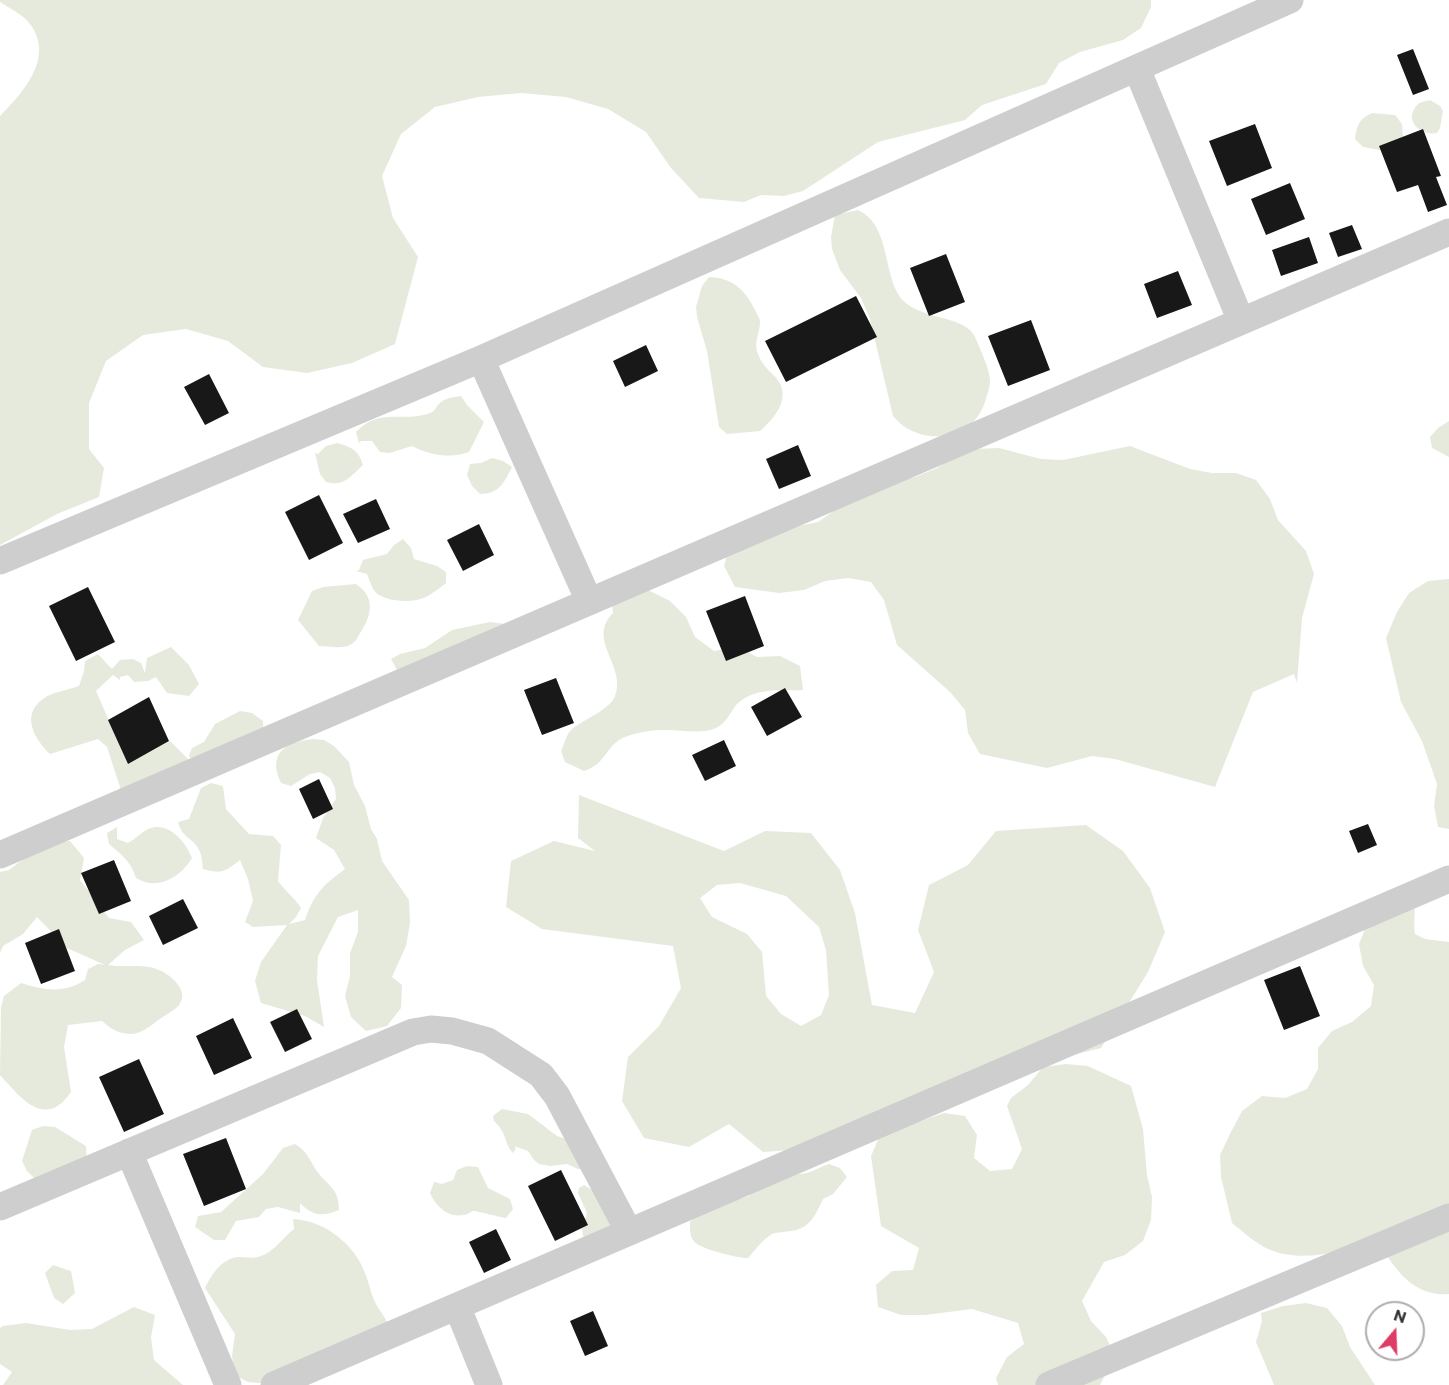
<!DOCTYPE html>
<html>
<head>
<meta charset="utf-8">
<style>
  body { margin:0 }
  #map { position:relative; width:1449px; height:1385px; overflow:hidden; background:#fff; font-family:Commissioner,sans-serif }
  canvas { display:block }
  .north { position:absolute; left:1365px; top:1301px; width:60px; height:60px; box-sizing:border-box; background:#fff; border:2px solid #adadad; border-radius:50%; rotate:19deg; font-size:16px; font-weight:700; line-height:24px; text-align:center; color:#313131 }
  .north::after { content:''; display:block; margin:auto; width:21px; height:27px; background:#dd3d65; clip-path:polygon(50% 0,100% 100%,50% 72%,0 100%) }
</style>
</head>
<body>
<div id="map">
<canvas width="1449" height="1385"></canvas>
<div class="north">N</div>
</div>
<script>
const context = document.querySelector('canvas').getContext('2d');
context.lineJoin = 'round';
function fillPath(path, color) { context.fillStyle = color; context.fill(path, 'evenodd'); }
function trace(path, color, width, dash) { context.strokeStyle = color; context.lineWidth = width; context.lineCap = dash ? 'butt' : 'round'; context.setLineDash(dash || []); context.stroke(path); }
fillPath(new Path2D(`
  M0,0H1151V7L1141,28L1123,40L1080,52L1059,63L1046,84L982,105L965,120L878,142L803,191L784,196L761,195L744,202L699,198L671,168L646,132L608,109L566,97L521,93L478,97L435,107L401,134L382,176L393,218L418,257L395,344L352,363L307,373L263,367L228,341L186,329L143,335L106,361L89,403V449L104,468L99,497L57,514L0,545V116C23,93 55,57 30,24C24,15 9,8 0,2Z
  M1430,100L1440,106L1443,111L1440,128L1437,133C1421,136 1403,121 1417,105C1420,102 1426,101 1430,100Z
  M1372,113L1395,115L1402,124L1403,138L1386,151L1363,147L1355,139C1357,125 1359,119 1372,113Z
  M858,210C889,224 883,268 898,294C913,321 964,313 975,337C980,349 989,367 990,380C990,388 987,395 985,402C972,443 918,447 893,416L870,319L861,298L840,270L832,249L831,237L835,215Z
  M709,277C732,278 745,289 755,310C756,313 760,318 760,322C760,334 753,342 758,354C762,365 770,371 777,379C792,398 774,419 760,431L727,434L719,427L707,351L697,317L696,307L702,286Z
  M461,396L467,405L484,422L469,452C452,459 428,455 412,446L390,453L380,452L372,441H361L359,443L356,432C380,407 403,423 430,413C436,411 435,407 440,403C445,398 454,397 461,396Z
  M1449,421V457L1432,448L1430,437L1438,428Z
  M337,443C352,447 359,451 363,465C350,477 344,487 326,482L320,474L315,453L318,454L326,446Z
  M1130,446L1190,469L1212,473H1236L1256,480L1270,499L1278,520L1306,551L1314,574L1302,618L1297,683L1294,674L1253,692L1215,787L1115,759L1092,756L1047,768L980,754L968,733L965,710L950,692L897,645L884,600L871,582L848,578L825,581L804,590L779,593L735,587L724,566L730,544L773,531L818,522L835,510L892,482L915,477L937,468L956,456L976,449L999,448L1041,459L1063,460Z
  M492,458L503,461L512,467C504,483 499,494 480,494L472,486L467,475L470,464L481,463Z
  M403,539L411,548L414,559L437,566L446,572V583C440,588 433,593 426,597C414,603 390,602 379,595C372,591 370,581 367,574L356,571L359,570L363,560L387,554L394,545Z
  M1449,579V829L1438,827L1434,806L1437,784L1422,741L1401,702L1386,638L1397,612L1409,593L1428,581Z
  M356,584C377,598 371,617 359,635C357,638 356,641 353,643C345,650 329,646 319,646L298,620L312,591L323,587Z
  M627,589L650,591L670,601L686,617L695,637L714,651L737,647L757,657L780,656L800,666L803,690C780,691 755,687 737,704C730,712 727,723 716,728C700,735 678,729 661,730C650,730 636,733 625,737C606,744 607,764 584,771L565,762L561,751C564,745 566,735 571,730C582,720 610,710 615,696C627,666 586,640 613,613L612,604Z
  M490,622L505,624L397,670L391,659L400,654L425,648L452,630Z
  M171,647L189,665L199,684L189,696L167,693L156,677L148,681L134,682L128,675L120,677V680L113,675L96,691L128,764L170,741L188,759L193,768L119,795L120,787L107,747L98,739L50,754C35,740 20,715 43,699C52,692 68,690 79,686L84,671L85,661L98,654L112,669L120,660L133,659L141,663L145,673L147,658Z
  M240,711L252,713L263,721L264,736L191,760L189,755L192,748L204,742L215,724Z
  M313,739L324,740L334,746L349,762L354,785L365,806L371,829L377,839L382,861L409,900L410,923L406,946L392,977L402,985L401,1008L387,1026L366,1031L351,1017L345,996L350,976V953L358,932V910L338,917L318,956L317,980L324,1027L305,1016L261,1003L255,981L261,962L287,925L253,927L245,922L253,901L248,879L240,860C225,871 223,875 203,869C202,863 202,855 199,850C193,837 183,840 178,822L189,819L201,788L211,783L223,786L226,809L249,834L273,836L281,845L278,881C285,891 294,897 301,908L296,917L289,924L305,920C314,894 323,885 345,869L334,850L316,838L323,818L336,799L335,788L330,778L320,772L310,774L291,786L281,783C267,754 285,742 313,739Z
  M579,795L724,851L765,831L811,833L840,870L855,913L872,1005L915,1013L934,972L918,930L929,885L968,865L996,831L1086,825L1123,851L1150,888L1165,932L1148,972L1101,1048L975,1080L808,1149L763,1152L729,1124L689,1147L644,1138L622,1101L628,1057L659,1026L681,988L673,946L542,929L506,907L511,861L554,841L595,851L578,838ZM740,883L786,896L819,927L826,950L829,995L821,1015L801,1026L781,1014L766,996L762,952L747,934L712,917L700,898L717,885Z
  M117,827V839L128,843C135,839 141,833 148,829C168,820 186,842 192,858C180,878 157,891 136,878C131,862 122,855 109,844L107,833Z
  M70,841L84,858L80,880L109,918L131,922L144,940L125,950L108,965C126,968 144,963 159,970C171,975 190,991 179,1005C174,1011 165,1015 160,1019C151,1025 142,1034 131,1034C119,1034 111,1029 102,1021L68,1025L64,1047L71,1092C45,1130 21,1098 0,1075L1,1007L4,996L21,983C43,990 64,994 85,980L88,969L98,964L105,965L67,948L37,917L23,934L3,946L0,953V872L9,870L46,842Z
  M1414,900C1416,912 1413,922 1415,934L1425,939L1449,942V1294C1413,1297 1395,1269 1378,1242C1344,1250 1301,1265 1266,1248C1254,1242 1243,1232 1232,1223L1221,1177L1220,1155L1230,1134L1242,1111L1262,1096L1285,1098L1307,1089L1318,1069V1048L1332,1031L1352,1022L1371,1006L1374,985L1363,966L1359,944L1367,924Z
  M1066,1064L1088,1066L1131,1086L1143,1129L1147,1175L1152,1197L1151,1220L1143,1241L1125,1255L1104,1262L1082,1301L1091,1321L1106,1337L1115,1356L1100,1385H998L996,1378L1007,1357L1024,1344L1018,1323L972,1309L925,1315H901L878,1307L876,1285L892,1271L913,1270L919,1248L881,1226L871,1156L880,1135L944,1113L965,1116L977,1135L974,1158L990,1171L1012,1169L1022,1149L1007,1106L1011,1098L1028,1085L1043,1067Z
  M502,1109L528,1114L557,1136L569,1140L583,1169H578L567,1164L550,1166L539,1164L534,1160L528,1151L514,1146L516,1148L513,1153C504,1144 508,1134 494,1121L493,1116Z
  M43,1126L55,1127L86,1146L87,1165L35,1179L27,1171L22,1161L32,1130Z
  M295,1144C307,1151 309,1159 316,1170C327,1186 339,1187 339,1210C323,1217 312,1216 300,1203V1213L278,1207L266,1209L259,1217L236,1221L225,1240H214L195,1227L198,1216L221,1212L263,1174L283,1148Z
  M829,1164L840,1168L847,1177L833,1194L823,1199C816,1214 810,1229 791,1231C786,1232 778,1232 772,1234C763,1239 755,1250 748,1258C737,1258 706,1250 697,1244C689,1239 690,1229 690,1222L697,1213L749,1196C766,1165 781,1178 807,1173C814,1171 822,1166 829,1164Z
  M467,1166L478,1167L488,1188L510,1199L513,1209L506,1218C499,1217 478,1211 473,1211C470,1212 467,1215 464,1215C447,1218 436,1206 430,1193L434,1182L442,1184L453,1180L457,1170Z
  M584,1185L594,1191L611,1224L605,1234L588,1238L583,1236L582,1230L587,1213L578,1193L579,1188Z
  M293,1219C323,1220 354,1243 365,1273C369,1282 370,1291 374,1300C378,1309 384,1315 388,1324L270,1380L259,1383L248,1382L238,1377L233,1366L232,1356L235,1334L205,1288C212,1274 221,1259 238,1257C246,1257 254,1259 261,1256C274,1252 283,1237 294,1229Z
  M53,1265L71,1271L75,1293L63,1304L54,1298L45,1273Z
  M1306,1303L1327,1308L1342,1326L1350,1347L1375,1385H1274L1256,1342L1262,1321L1261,1313L1283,1306Z
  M134,1307L155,1315L151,1337L154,1360L183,1385H3L12,1372L0,1364V1328L3,1326L26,1323L70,1330L92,1329Z`), '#e6eadd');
fillPath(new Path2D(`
  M1413,49L1429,89L1413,95L1397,55Z
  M1255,124L1272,168L1227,186L1209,141Z
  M1423,129L1441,176L1436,177L1447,205L1428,212L1418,185L1397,192L1379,146Z
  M1290,183L1305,219L1266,235L1251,199Z
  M1352,225L1362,249L1338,257L1329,233Z
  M1309,237L1318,263L1281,276L1272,250Z
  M946,254L965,302L929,316L910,268Z
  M1178,271L1192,305L1157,318L1144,284Z
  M856,296L877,337L786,382L765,341Z
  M1031,320L1050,370L1008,386L988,336Z
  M646,345L658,371L625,387L613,361Z
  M209,374L229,413L205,425L184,387Z
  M798,445L811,476L779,489L766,459Z
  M319,495L343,543L309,560L285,512Z
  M376,499L390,529L358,543L343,514Z
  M479,524L494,555L463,571L447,540Z
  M88,587L115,642L76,661L49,606Z
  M745,596L764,646L726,661L706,611Z
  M556,678L574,723L542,735L524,690Z
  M785,688L802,717L767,736L751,707Z
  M149,697L169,741L128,764L108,720Z
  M724,740L736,766L705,781L692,755Z
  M319,779L333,809L313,819L299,789Z
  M1368,824L1377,845L1358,853L1349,831Z
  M114,860L131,901L99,914L81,873Z
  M183,899L198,928L163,945L149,916Z
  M59,929L75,971L41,984L25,943Z
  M1300,966L1320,1016L1284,1030L1264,980Z
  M297,1009L312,1039L285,1052L270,1022Z
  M233,1018L252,1058L214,1075L196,1036Z
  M139,1059L164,1114L124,1132L99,1077Z
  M226,1138L246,1189L204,1206L183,1154Z
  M561,1170L588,1225L555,1241L528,1186Z
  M496,1229L511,1260L484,1273L469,1242Z
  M593,1311L608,1346L585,1356L570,1321Z`), '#181818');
trace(new Path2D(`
  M1137,69L1241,321
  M481,359L589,601
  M0,561L481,359L1290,0
  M0,855L1449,232
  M129,1152L228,1385
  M0,1207L413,1032L431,1029L452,1031L488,1041L541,1075L557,1096L629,1232
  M457,1306L489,1385
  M274,1385L1449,879
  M1049,1385L1449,1217`), '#cecece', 27);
</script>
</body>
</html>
